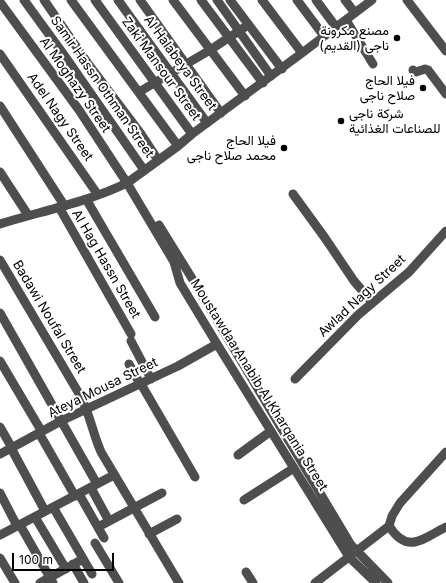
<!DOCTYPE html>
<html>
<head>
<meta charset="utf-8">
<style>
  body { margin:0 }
  #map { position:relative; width:446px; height:583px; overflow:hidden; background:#fff; font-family:Inter,sans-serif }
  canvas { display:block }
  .scale { position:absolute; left:12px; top:553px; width:102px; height:18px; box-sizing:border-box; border:2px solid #000; border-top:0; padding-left:5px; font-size:12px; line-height:14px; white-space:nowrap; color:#000; -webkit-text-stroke:3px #fff; paint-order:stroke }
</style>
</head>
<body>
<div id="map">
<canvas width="446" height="583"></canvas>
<div class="scale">100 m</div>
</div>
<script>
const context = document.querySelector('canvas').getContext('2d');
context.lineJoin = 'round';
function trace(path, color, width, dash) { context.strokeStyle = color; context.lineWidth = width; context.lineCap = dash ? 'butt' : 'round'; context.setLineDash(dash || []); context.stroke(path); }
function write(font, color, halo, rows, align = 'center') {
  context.font = font + ' Inter,Vazirmatn,sans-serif'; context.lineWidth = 4; context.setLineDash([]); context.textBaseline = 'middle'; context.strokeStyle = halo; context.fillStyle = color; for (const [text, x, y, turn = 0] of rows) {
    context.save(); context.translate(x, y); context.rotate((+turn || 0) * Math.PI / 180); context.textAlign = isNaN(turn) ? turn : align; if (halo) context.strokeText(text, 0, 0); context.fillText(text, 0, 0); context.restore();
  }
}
trace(new Path2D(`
  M24,0L64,55L144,170
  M44,0L89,65L141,134L158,160
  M71,0L178,146
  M95,0L192,134
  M118,0L207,123
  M140,0L221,113
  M173,0L245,96
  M201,0L263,83
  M217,0L271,76
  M230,0L282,69
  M262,0L302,53
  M297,0L324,36
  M316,0L336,27
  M345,0L355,13
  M407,0L446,51
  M0,2L79,110L127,183L174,262L180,283L217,344L349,557L376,583
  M346,20L373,64
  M0,54L98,195
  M413,70L416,72L425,69L428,70L446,94
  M139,92L210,50L248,25
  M0,106L64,205
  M0,172L28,215
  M293,194L325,238L354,281L372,302
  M86,199L155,317
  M59,207L131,334
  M0,224C42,211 88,202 127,183L178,146L192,134L302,53L372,0
  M159,225L193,280L351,545L388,583
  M0,260L81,397C90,415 93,434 101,452L179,583
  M0,313L97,484
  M131,341L151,379
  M0,361L42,432
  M129,364L140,384
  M295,379L358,315L409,272L446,231
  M141,384L195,477
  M0,427L12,448
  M39,433L75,496
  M11,448L45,511
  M0,454L61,421L178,366L217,344
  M238,455L271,431
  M91,488L109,521
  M0,493L17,526
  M79,494L104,538
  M244,500L294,468
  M53,507L92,574
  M35,517L66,569
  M20,525L53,583
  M389,526L392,516L400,503L446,452
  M98,527L162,493
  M149,534L177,519
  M0,535L114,475
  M95,543L119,583
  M0,558L15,583
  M73,564L84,583
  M246,572L253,583
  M40,583L83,559
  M315,583L389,526C408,555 422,539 446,527`), '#4e4e4e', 9);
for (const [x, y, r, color] of [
  [397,38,4,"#000"],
  [423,88,4,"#000"],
  [341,121,4,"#000"],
  [284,148,4,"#000"]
]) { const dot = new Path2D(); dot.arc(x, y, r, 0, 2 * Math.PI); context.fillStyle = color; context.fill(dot); trace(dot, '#fff', 1.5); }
write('13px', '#000', '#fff', [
  ["مصنع مكرونة",389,31],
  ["ناجى (القديم)",389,46],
  ["فيلا الحاج",415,81],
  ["صلاح ناجى",415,96],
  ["شركة ناجى",349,114,"left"],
  ["للصناعات الغذائية",349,129,"left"],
  ["فيلا الحاج",276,141],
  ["محمد صلاح ناجى",276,156]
], 'right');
write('13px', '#000', '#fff', [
  ["Al Halabeya Street",180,63,54],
  ["Zaki Mansour Street",161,69,54],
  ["Al Moghazy Street",75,85,55],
  ["Samir Hassn Othman Street",102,87,55],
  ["Adel Nagy Street",60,117,55],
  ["Al Hag Hassn Street",106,264,60],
  ["Awlad Nagy Street",362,296,-43],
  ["Badawi Noufal Street",49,317,59],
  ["Moustawdaa Anabib Al Kharqania Street",259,385,58],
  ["Ateya Mousa Street",103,388,-26]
]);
</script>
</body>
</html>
